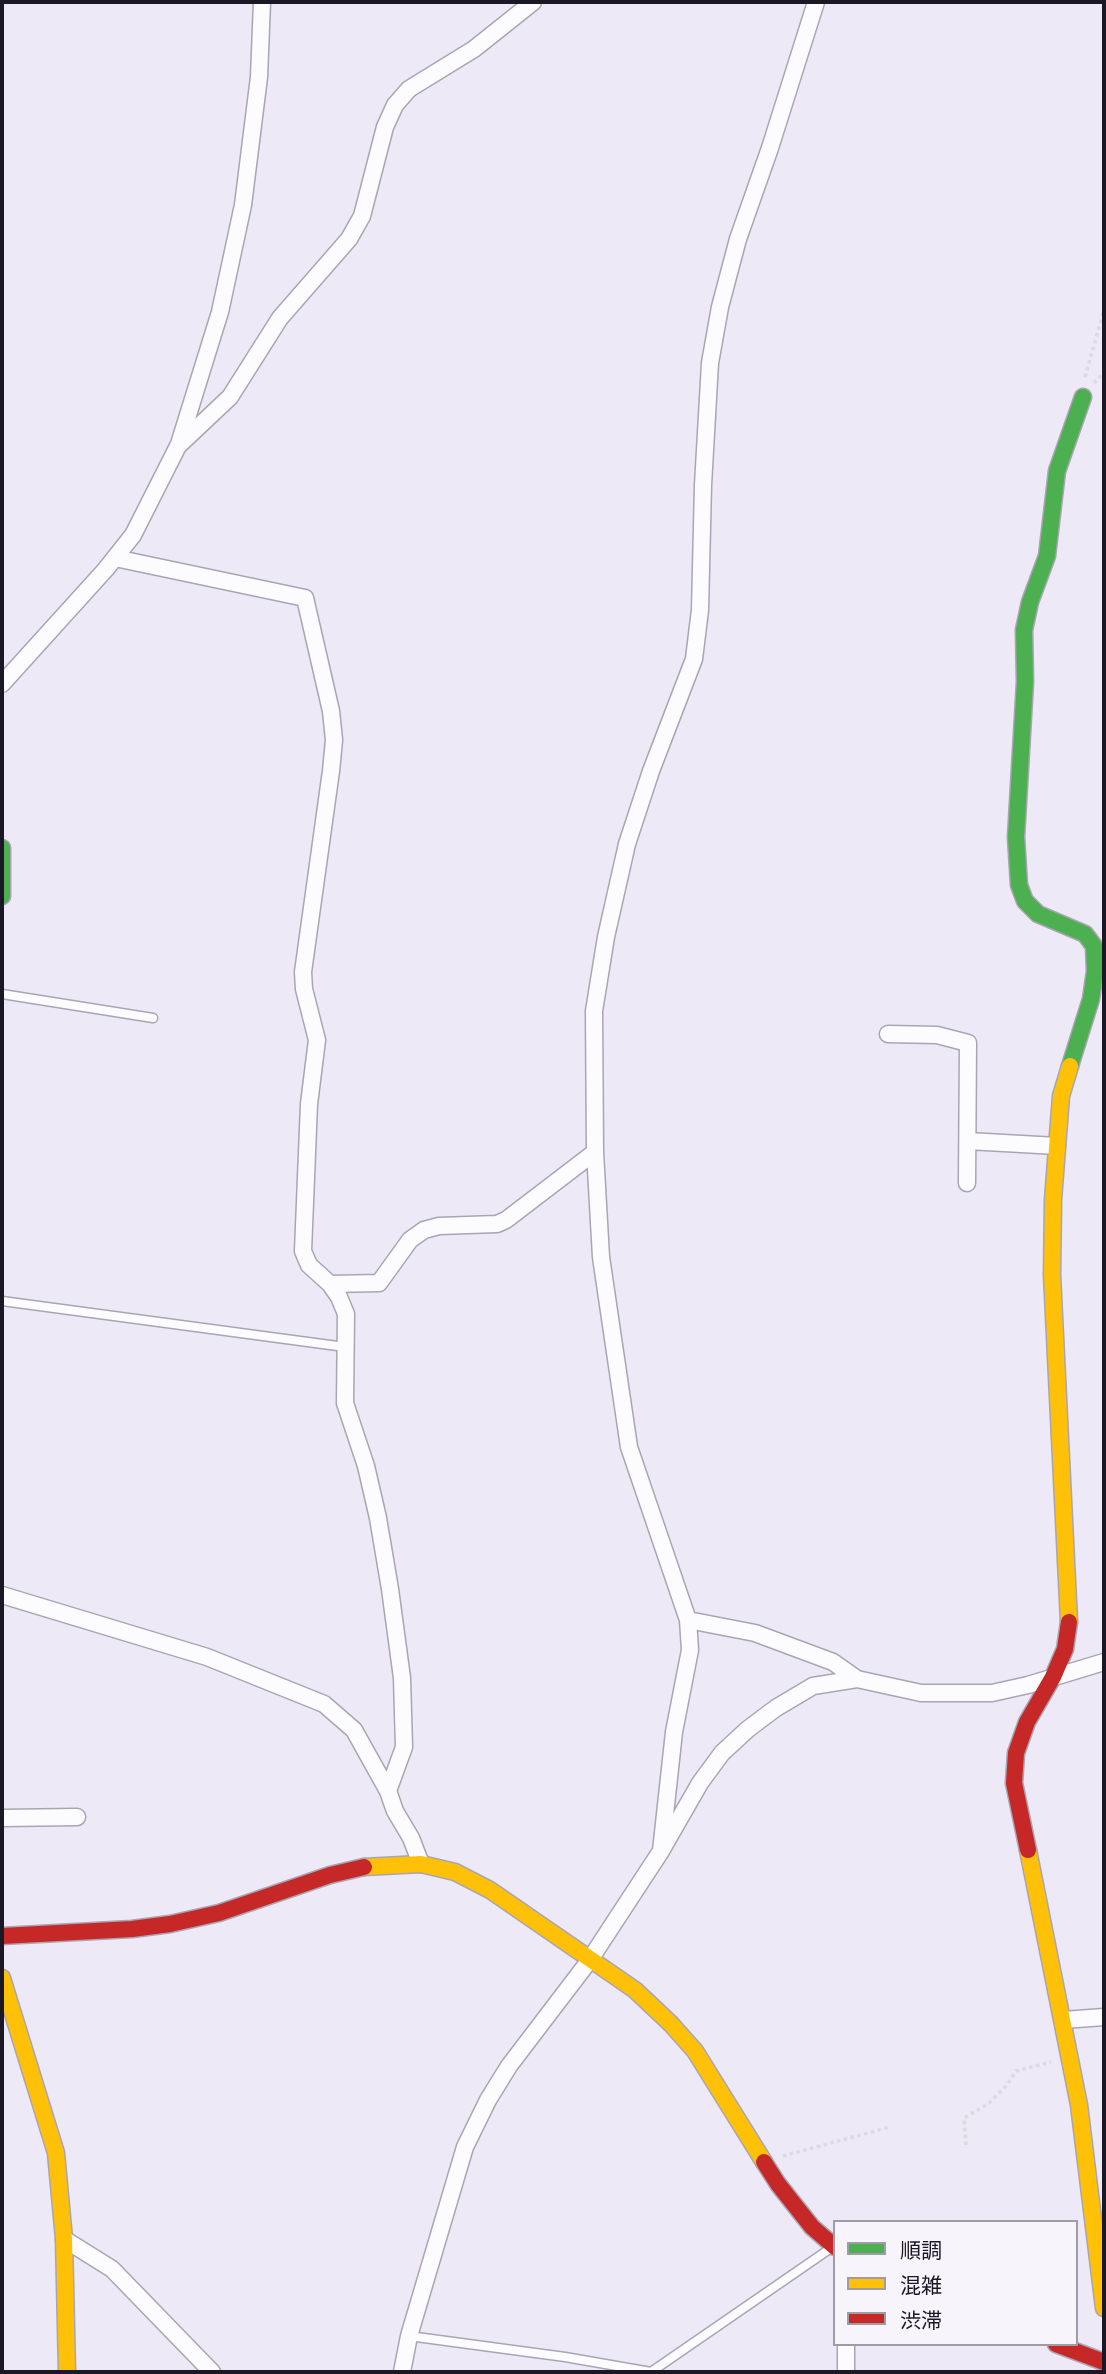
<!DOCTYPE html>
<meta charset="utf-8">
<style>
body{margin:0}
#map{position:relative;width:1106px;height:2374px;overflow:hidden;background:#ede9f6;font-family:"Roboto Condensed","Noto Sans JP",sans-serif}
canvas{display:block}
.frame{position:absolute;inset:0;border:4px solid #1c1724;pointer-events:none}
.legend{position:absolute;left:833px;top:2220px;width:245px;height:126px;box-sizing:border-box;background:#f7f4fc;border:2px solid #9f9ca6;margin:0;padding:9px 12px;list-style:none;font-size:21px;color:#1c1724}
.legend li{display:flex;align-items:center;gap:14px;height:35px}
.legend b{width:35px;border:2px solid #9f9ca6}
</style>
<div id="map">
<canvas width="1106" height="2374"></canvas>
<div class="frame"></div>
<ul class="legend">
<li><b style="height:9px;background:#4caf50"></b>順調</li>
<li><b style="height:9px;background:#ffc107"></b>混雑</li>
<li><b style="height:9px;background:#c62828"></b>渋滞</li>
</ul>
</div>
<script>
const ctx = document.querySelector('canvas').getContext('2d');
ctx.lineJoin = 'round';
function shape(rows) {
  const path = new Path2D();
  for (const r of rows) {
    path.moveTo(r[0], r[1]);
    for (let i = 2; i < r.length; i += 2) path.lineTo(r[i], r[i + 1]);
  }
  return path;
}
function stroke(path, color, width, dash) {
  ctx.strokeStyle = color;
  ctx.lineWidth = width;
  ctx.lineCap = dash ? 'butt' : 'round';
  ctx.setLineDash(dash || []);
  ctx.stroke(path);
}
const path = shape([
 [1085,377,1104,310],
 [1094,383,1104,372],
 [966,2145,964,2118,988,2104,1007,2085,1016,2071,1051,2062],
 [783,2156,890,2127]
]);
const lane = shape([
 [2,994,153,1018],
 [2,1301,345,1347],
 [409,2336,565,2357,651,2372,831,2248]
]);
const street = shape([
 [179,444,220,312,243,205,259,77,262,2],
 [115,558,305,598,331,711,334,740,331,771,303,972,304,989,317,1040,309,1104,303,1251,309,1265,330,1284,339,1297,346,1314,345,1403,366,1466,378,1518,390,1589,402,1678,404,1747,388,1791],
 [2,684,106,569,133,535,178,446,230,397,280,318,349,239,362,216,385,127,395,105,409,89,474,49,533,2],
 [888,1034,937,1035,968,1043,967,1183],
 [968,1141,1057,1146],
 [330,1284,379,1283,410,1240,424,1230,439,1226,497,1224,506,1220,595,1152],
 [2,1595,207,1657,324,1704,354,1730,388,1791,395,1811,411,1838,421,1864],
 [688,1620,755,1633,833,1662,857,1679],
 [2,1818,77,1817],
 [661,1851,674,1732,690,1650,688,1620,629,1447,601,1257,595,1152,594,1011,606,937,627,844,651,771,694,659,700,610,703,485,710,363,720,307,738,239,770,148,816,2],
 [1063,2020,1104,2017],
 [64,2239,112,2269,212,2372],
 [402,2372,409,2336,465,2147,488,2100,509,2066,589,1961,661,1851,700,1783,722,1753,748,1729,776,1708,813,1686,857,1679,921,1693,992,1693,1028,1685,1104,1662],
 [846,2372,846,2344]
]);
const fast = shape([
 [2,848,2,896],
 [1070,1066,1091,999,1095,971,1094,946,1085,934,1038,914,1025,901,1019,885,1016,837,1025,682,1024,630,1030,602,1047,556,1057,471,1083,397]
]);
const slow = shape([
 [1069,1622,1052,1275,1053,1200,1061,1096,1070,1066],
 [1028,1850,1079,2105,1104,2308],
 [364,1867,421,1864,455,1872,490,1890,635,1990,671,2024,695,2051,764,2162],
 [2,1978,56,2153,64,2239,67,2372]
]);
const jam = shape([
 [1028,1850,1014,1783,1016,1753,1027,1722,1053,1677,1065,1649,1069,1622],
 [2,1936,132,1929,170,1924,219,1913,330,1875,364,1867],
 [764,2162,778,2184,812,2227,835,2247],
 [1056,2344,1104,2362]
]);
stroke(lane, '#aaa5b2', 11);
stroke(street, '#aaa5b2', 19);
stroke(fast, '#aaa5b2', 19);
stroke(slow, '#aaa5b2', 19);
stroke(jam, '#aaa5b2', 19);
stroke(path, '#dbdade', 3.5, [3.5, 3.5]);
stroke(lane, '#fcfcfe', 8);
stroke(street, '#fcfcfe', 16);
stroke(fast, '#4caf50', 16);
stroke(slow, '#ffc107', 16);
stroke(jam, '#c62828', 16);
</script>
